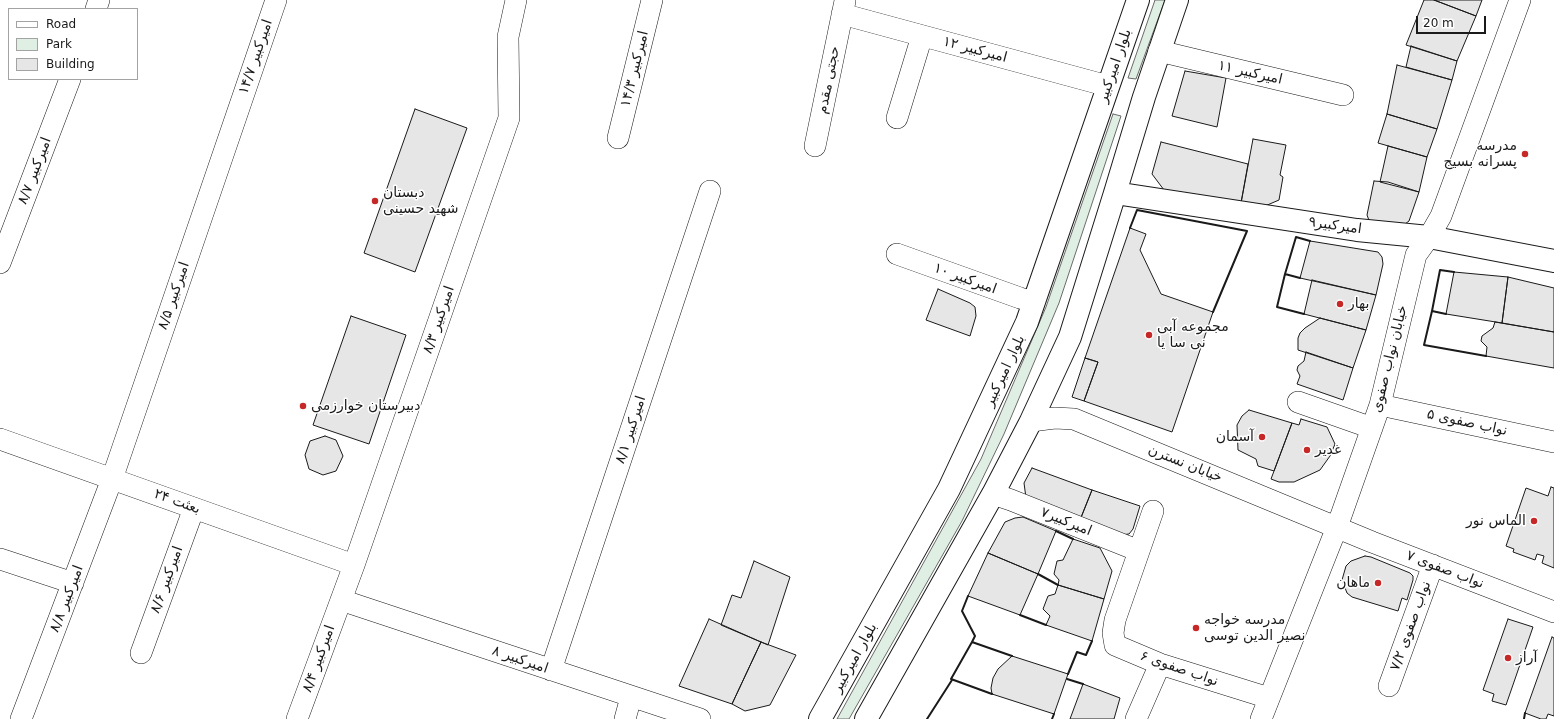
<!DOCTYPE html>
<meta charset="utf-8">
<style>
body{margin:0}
#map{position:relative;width:1554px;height:719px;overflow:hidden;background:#fff;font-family:"DejaVu Sans",sans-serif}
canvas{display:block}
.legend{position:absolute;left:8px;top:8px;width:130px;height:72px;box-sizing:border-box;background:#fff;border:1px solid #a3a3a3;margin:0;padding:5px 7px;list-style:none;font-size:12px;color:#1a1a1a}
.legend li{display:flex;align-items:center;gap:8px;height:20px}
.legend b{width:20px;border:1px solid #a3a3a3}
.scale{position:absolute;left:1416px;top:16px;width:70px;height:18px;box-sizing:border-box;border:2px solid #1a1a1a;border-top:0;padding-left:5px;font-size:12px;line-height:14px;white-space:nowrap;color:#1a1a1a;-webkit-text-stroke:3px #fff;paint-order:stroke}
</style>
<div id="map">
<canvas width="1554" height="719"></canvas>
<ul class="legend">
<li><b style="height:5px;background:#fff"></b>Road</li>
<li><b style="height:11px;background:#e0efe3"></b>Park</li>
<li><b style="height:11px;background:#e6e6e6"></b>Building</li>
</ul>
<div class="scale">20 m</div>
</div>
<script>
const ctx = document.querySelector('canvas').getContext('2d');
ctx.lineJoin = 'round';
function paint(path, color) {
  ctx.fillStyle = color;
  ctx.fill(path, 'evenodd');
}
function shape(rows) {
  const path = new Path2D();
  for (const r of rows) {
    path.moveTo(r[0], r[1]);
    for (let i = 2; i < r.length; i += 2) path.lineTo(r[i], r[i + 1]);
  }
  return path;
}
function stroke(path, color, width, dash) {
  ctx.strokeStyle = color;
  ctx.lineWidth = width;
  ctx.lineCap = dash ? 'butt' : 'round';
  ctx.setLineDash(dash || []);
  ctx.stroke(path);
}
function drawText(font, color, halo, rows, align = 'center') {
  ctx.font = font + ' "DejaVu Sans",Cairo,sans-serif';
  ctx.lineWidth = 3;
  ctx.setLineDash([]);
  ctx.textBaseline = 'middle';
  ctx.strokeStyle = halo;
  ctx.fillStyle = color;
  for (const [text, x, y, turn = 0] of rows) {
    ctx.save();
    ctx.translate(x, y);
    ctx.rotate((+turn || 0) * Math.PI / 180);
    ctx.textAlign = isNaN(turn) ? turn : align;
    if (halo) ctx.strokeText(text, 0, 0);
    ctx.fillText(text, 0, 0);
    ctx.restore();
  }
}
const green = shape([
 [1155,0,1165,0,1136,79,1128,78,1155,0],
 [1113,114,1121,116,1059,303,1004,434,962,521,849,719,837,719,981,459,1046,307,1113,114]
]);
const building = shape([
 [1424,0,1434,0,1476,16,1457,61,1406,45,1424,0],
 [1434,0,1482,0,1476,16,1434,0],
 [1411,46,1457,61,1452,80,1406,67,1411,46],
 [1397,65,1452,80,1437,129,1387,114,1397,65],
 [1185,71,1226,78,1217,127,1172,116,1185,71],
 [415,109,467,128,415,272,364,253,415,109],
 [1387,114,1437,129,1427,157,1378,143,1387,114],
 [1253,139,1286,145,1280,175,1283,177,1279,200,1265,206,1241,203,1253,139],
 [1161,142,1248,164,1241,203,1164,190,1152,174,1161,142],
 [1388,146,1427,157,1419,192,1380,182,1388,146],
 [1374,181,1388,182,1419,192,1409,221,1401,227,1370,223,1367,215,1374,181],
 [1130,228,1146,234,1140,250,1161,294,1213,312,1172,432,1084,401,1098,362,1085,358,1130,228],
 [1310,241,1378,252,1382,257,1383,264,1376,295,1300,278,1310,241],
 [1454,272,1508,277,1502,323,1446,314,1454,272],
 [1508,277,1554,288,1554,332,1502,323,1508,277],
 [1312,280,1376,295,1366,330,1304,314,1312,280],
 [938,289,970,303,975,307,976,316,970,336,926,320,938,289],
 [351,316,406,335,369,444,313,425,351,316],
 [1320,318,1366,330,1353,368,1298,350,1298,338,1300,333,1305,328,1320,318],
 [1495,322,1554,332,1554,368,1486,356,1487,347,1481,341,1482,336,1493,328,1495,322],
 [1306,352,1353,368,1343,400,1297,384,1300,376,1297,370,1298,366,1304,361,1306,352],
 [1085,358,1098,362,1084,401,1072,397,1085,358],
 [1249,410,1292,423,1274,471,1258,466,1256,459,1238,450,1237,425,1242,416,1249,410],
 [1301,419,1327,427,1335,444,1330,456,1320,470,1294,482,1279,482,1271,479,1292,423,1299,425,1301,419],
 [325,436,336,440,343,456,336,471,323,475,309,469,305,455,310,441,325,436],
 [1032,468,1092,490,1080,520,1026,498,1024,483,1032,468],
 [1551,487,1554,488,1554,568,1542,563,1544,556,1537,554,1535,560,1513,552,1514,549,1506,546,1526,488,1548,496,1551,487],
 [1092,490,1140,506,1133,529,1129,534,1120,535,1080,520,1092,490],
 [1023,517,1056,531,1038,574,988,553,1005,522,1015,518,1023,517],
 [1073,539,1100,548,1112,571,1104,599,1058,585,1059,580,1054,574,1057,561,1063,560,1073,539],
 [988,553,1038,574,1020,615,968,596,988,553],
 [1365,556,1371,557,1410,573,1413,576,1413,580,1407,600,1402,598,1398,611,1352,597,1347,593,1342,580,1346,566,1351,561,1365,556],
 [754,561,790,577,768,645,721,625,732,595,741,598,754,561],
 [1058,585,1104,599,1092,641,1046,625,1050,616,1043,609,1048,596,1055,594,1058,585],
 [709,619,761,642,732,704,679,686,709,619],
 [1508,619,1533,627,1506,705,1492,701,1494,694,1483,690,1508,619],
 [1552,637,1554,638,1554,716,1548,714,1546,719,1541,719,1525,713,1552,637],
 [761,642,796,655,770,705,745,711,732,704,761,642],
 [1012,656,1068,674,1054,714,992,694,991,688,993,678,998,669,1012,656],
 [1083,684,1120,698,1114,719,1070,719,1083,684]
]);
const street = shape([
 [96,9,99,0],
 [842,14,1108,86],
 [1159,51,1343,95],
 [897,118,922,36],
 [618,138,652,0],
 [815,146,845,1],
 [897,254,1020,298,1034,302],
 [0,263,70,79],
 [1298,402,1372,428],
 [1380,405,1554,442],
 [1031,421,1055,418,1074,419,1372,542,1554,612],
 [0,439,354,565],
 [993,494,1011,500,1139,551],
 [1153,511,1115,620,1113,633,1115,645,1160,664,1269,698],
 [0,559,73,583],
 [341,600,700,719],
 [141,653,194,508],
 [551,670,710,191],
 [1389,686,1433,565],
 [21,719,112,479,276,0],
 [297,719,354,565,509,118,508,37,516,0],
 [625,719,631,697],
 [1136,719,1160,664],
 [1261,719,1337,527,1380,405,1416,255,1429,237,1441,216,1520,0]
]);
const secondary = shape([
 [1115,193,1357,230,1429,237,1554,261],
 [820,719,949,489,1027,322,1138,0],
 [866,719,993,494,1031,421,1070,337,1115,193,1144,97,1177,0]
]);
const wall = shape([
 [1130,228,1137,210,1247,231,1213,312],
 [1285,274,1277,307,1304,314],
 [1300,278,1285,274,1296,237,1310,241],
 [1432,311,1424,345,1486,356],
 [1446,314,1432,311,1440,270,1454,272],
 [1056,531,1073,539],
 [1038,574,1058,585],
 [968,596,962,611,975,636,972,642],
 [1020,615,1046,625],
 [1068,674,1077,652,1086,655,1092,641],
 [1067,679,1083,684],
 [992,694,951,679,972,642,1012,656],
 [927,719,952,680],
 [1052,719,1054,714],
 [1524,719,1525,713]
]);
const markers = [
 [1525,154,4,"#c62828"],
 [375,201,4,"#c62828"],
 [1340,304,4,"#c62828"],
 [1149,335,4,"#c62828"],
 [303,406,4,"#c62828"],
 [1262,437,4,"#c62828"],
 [1307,450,4,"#c62828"],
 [1534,521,4,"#c62828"],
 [1378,583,4,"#c62828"],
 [1196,628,4,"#c62828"],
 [1508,658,4,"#c62828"]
];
const streetNames = [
 ["امیرکبیر ۱۲",975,50,15],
 ["امیرکبیر ۱۴/۷",256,57,-71],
 ["بلوار امیرکبیر",1115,66,-71],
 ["امیرکبیر ۱۴/۳",635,69,-76],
 ["امیرکبیر ۱۱",1250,73,13],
 ["حجتی مقدم",829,80,-79],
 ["امیرکبیر ۸/۷",35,171,-69],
 ["امیرکبیر۹",1335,226,8],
 ["امیرکبیر ۱۰",965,279,20],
 ["امیرکبیر ۸/۵",174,296,-71],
 ["امیرکبیر ۸/۳",439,320,-71],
 ["خیابان نواب صفوی",1390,359,-76],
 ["بلوار امیرکبیر",1005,371,-65],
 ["نواب صفوی ۵",1467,423,12],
 ["امیرکبیر ۸/۱",631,430,-72],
 ["خیابان نسترن",1185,464,22],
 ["بعثت ۲۴",177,502,20],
 ["امیرکبیر۷",1066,522,22],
 ["نواب صفوی ۷",1445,570,21],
 ["امیرکبیر ۸/۶",167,580,-70],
 ["امیرکبیر ۸/۸",67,599,-69],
 ["نواب صفوی ۷/۲",1411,626,-70],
 ["بلوار امیرکبیر",855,658,-61],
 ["امیرکبیر ۸/۴",319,659,-70],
 ["امیرکبیر ۸",520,660,19],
 ["نواب صفوی ۶",1179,669,19]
];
const poiNames = [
 ["مدرسه",1517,146,"right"],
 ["پسرانه بسیج",1517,162,"right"],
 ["دبستان",383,193],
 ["شهید حسینی",383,209],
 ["بهار",1348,304],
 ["مجموعه آبی",1157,327],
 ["نی سا یا",1157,343],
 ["دبیرستان خوارزمی",311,406],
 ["آسمان",1254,437,"right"],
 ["غدیر",1315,450],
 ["الماس نور",1526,521,"right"],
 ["ماهان",1370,583,"right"],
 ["مدرسه خواجه",1204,620],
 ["نصیر الدین توسی",1204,636],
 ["آراز",1516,658]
];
paint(green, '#e0efe3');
stroke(green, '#6a6a6a', 1);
paint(building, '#e6e6e6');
stroke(building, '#1a1a1a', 1);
stroke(street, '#1a1a1a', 22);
stroke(secondary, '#1a1a1a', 24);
stroke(street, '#fff', 21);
stroke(secondary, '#fff', 22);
stroke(wall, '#1a1a1a', 2);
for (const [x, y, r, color] of markers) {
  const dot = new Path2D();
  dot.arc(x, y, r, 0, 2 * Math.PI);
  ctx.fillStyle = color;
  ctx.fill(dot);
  stroke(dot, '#fff', 1.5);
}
drawText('14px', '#1a1a1a', '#fff', streetNames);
drawText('14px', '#1a1a1a', '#fff', poiNames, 'left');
</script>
